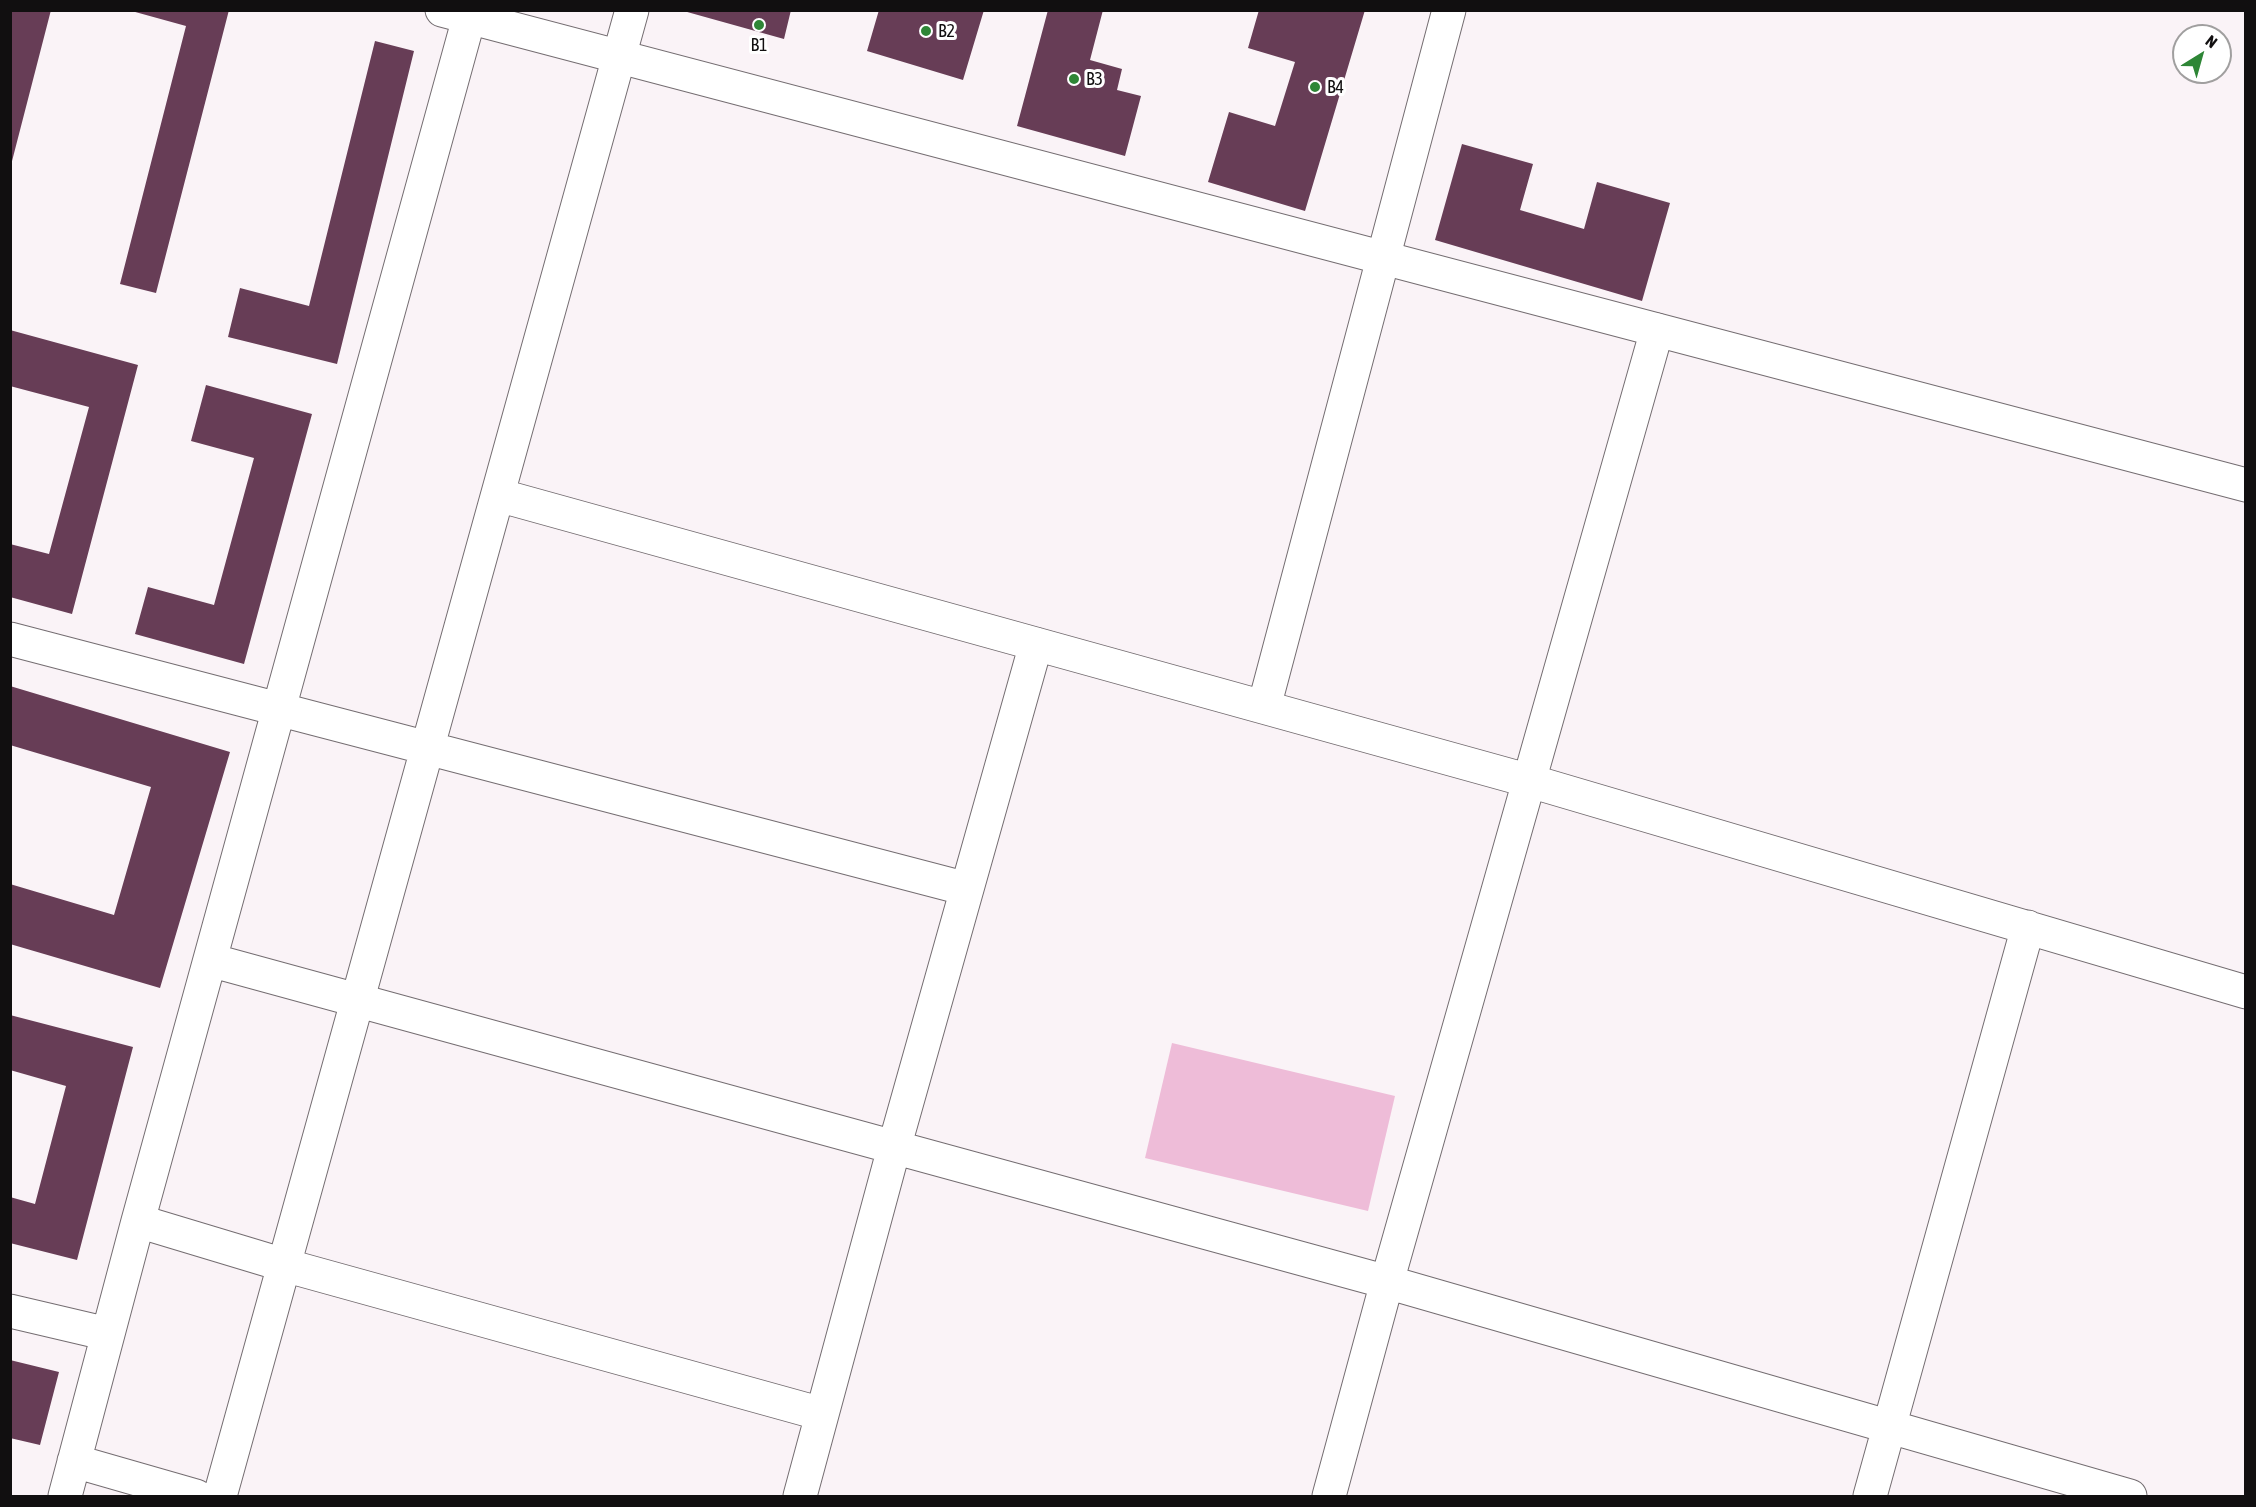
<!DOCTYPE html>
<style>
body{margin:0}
#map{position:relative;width:2256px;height:1507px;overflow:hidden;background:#faf3f7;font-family:"Asap Condensed",sans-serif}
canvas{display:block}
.frame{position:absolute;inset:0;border:12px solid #110f10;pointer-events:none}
.north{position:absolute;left:2172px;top:24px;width:60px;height:60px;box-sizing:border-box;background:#fff;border:2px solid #a09f9f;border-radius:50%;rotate:37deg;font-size:16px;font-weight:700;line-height:24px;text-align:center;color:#110f10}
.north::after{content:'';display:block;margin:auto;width:21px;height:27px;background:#2e8636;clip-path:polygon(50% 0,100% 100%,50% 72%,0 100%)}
</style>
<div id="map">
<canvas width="2256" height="1507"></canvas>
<div class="frame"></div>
<div class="north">N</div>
</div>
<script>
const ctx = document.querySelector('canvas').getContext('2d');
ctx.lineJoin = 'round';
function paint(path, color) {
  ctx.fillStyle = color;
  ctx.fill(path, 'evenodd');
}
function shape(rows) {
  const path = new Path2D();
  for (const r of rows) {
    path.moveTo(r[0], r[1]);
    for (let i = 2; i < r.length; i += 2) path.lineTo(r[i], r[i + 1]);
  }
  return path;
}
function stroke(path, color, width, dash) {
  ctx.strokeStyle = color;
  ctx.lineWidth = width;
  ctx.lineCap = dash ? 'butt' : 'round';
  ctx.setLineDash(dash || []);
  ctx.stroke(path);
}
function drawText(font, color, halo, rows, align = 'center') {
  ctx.font = font + ' "Asap Condensed",sans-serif';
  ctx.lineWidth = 6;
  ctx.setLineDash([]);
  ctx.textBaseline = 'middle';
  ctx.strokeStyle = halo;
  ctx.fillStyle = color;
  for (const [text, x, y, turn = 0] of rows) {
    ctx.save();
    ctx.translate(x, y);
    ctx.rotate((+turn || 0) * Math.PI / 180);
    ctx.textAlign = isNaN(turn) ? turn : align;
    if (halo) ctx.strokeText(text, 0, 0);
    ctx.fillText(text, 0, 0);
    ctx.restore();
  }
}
const green = shape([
 [1172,1043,1395,1096,1368,1211,1145,1158]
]);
const building = shape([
 [10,10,51,10,11,165,10,165],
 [128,10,229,10,156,293,120,284,186,26],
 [680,10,791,10,784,39],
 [879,10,984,10,963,80,867,51],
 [1048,10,1103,10,1090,60,1122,69,1117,90,1141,96,1125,156,1017,126],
 [1259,10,1365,10,1305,211,1208,182,1229,112,1275,126,1295,62,1248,48],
 [375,41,414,51,337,364,228,337,240,288,309,306],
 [1462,144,1533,164,1520,210,1584,229,1597,182,1670,203,1642,301,1435,240],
 [10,330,138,365,72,614,10,597,10,544,49,554,89,407,10,386],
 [206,385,312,414,244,664,135,634,148,587,214,605,254,458,191,441],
 [10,686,230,752,160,988,10,944,10,884,114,915,151,787,10,745],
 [10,1015,133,1047,77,1260,10,1243,10,1197,35,1204,66,1086,10,1070],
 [10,1360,59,1372,40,1445,10,1438]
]);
const street = shape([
 [498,495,1530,781,2246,992],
 [10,639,967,889],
 [1264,707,1449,10],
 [210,960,1387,1282,2130,1496],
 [138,1221,284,1265,822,1414],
 [10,1311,108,1334],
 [74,1461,196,1496],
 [65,1496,138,1221,469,18],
 [220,1496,632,10],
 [800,1496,894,1148,1036,644],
 [1329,1496,1387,1282,1657,330],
 [1870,1496,2028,927]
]);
const secondary = shape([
 [442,10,2246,485]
]);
const markers = [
 [759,25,6,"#2e8636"],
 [926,31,6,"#2e8636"],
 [1074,79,6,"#2e8636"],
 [1315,87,6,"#2e8636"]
];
const poiNames = [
 ["B2",938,31],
 ["B1",759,45,"center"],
 ["B3",1086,79],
 ["B4",1327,87]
];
paint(green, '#eebcd8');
paint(building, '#673d56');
stroke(street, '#746d71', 35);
stroke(secondary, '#746d71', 35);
stroke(street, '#fff', 33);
stroke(secondary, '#fff', 33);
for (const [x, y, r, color] of markers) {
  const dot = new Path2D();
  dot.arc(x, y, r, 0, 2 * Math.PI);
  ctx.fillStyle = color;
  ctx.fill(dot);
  stroke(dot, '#fff', 2);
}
drawText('18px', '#110f10', '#fff', poiNames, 'left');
</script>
